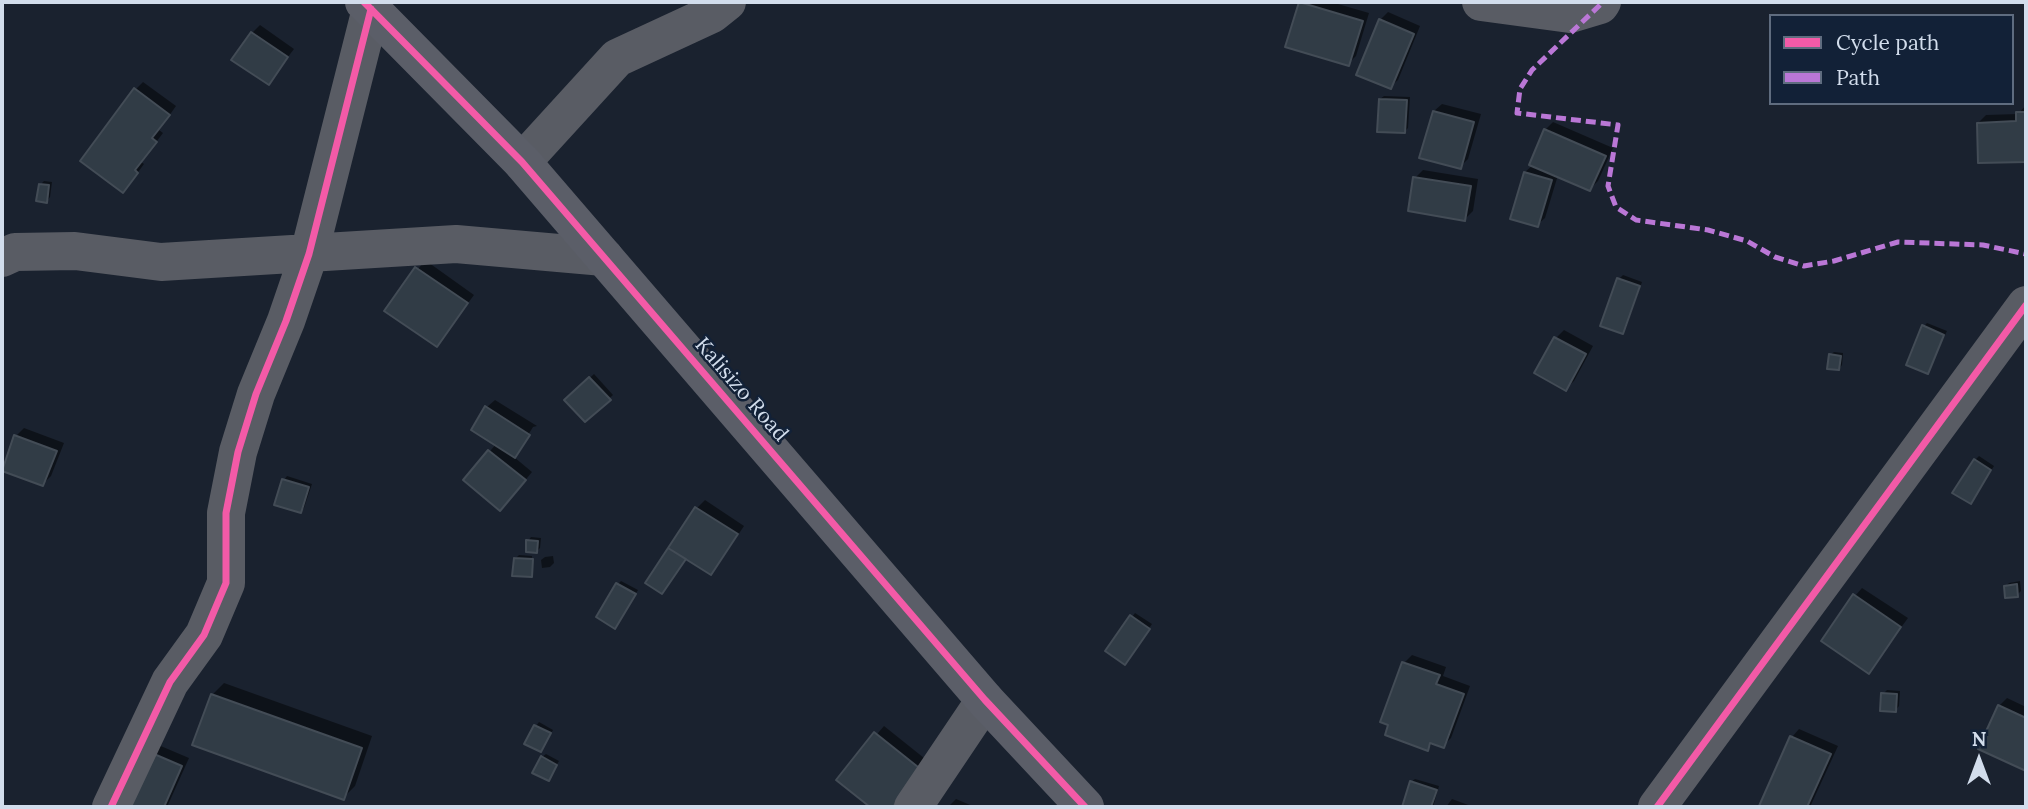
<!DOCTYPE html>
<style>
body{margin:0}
#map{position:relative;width:2028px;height:809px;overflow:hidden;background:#1a222f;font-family:Lora,serif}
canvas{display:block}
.frame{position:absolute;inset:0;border:4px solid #d2ddec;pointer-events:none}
.legend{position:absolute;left:1769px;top:14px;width:245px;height:91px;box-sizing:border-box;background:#122137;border:2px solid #5f6c7f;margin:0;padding:9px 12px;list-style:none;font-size:21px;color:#d2ddec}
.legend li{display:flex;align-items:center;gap:14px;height:35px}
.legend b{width:35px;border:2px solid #5f6c7f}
.north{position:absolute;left:1944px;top:725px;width:70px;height:70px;-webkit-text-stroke:5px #122137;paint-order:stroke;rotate:0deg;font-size:19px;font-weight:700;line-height:28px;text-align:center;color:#d2ddec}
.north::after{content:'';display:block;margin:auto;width:24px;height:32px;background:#d2ddec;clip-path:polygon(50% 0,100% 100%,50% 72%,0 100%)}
</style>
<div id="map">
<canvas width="2028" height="809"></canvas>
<div class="frame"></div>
<ul class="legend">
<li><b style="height:9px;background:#f35aa7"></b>Cycle path</li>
<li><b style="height:9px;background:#ba77d6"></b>Path</li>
</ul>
<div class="north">N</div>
</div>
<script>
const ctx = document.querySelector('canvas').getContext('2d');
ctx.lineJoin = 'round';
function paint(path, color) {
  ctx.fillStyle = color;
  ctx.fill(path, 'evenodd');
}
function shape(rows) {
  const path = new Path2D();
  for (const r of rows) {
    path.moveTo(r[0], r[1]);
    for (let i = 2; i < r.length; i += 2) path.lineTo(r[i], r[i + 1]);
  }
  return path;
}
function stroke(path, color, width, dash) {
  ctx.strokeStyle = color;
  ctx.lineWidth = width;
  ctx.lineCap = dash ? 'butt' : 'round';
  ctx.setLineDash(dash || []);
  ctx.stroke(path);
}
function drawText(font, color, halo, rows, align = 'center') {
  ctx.font = font + ' Lora,serif';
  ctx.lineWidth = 5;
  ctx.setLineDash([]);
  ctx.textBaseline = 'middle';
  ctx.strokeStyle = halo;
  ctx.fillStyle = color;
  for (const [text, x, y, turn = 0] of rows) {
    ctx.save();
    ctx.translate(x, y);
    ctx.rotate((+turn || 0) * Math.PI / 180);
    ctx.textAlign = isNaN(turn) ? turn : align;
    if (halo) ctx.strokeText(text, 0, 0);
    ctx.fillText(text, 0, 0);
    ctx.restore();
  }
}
const shadow = shape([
 [1301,2,1331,2,1369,13,1356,56,1348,64],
 [1388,12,1420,26,1398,80,1390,87,1380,20],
 [260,25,294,49,268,83,252,33],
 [143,82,176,106,159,130,163,133,141,162,144,164,130,183,136,89],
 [1384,96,1410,97,1408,128,1404,132,1380,99],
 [1442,104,1481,114,1468,159,1460,167,1434,111],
 [2026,105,2026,161,1979,161,1978,123,1986,115,2018,114],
 [1553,122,1613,148,1598,181,1590,189,1558,175,1545,218,1537,225,1525,172,1533,165,1545,130],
 [1423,170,1478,179,1473,211,1465,219,1415,178],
 [44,181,52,182,50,197,47,201,40,185],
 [425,260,474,295,437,345,387,310],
 [1623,275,1642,282,1626,328,1622,332,1619,279],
 [1927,323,1947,331,1927,372,1924,326],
 [1564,330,1593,346,1574,381,1566,389,1537,373,1556,338],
 [1834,352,1843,353,1842,365,1839,369,1830,355],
 [594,374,613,395,585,420,566,400],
 [495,400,537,426,533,427,519,450,521,450,514,457,532,472,508,501,466,480,496,444,487,407],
 [24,428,64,443,51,476,43,484,16,436],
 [1979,456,1994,466,1974,498,1975,460],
 [287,476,312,484,304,508,300,512,284,480],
 [705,500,744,526,718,565,711,573,686,557,647,583,697,508],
 [531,537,541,538,540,548,536,552,528,541],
 [519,555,532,556,531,576,515,559],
 [553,556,554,563,550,567,542,568,541,560,545,557],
 [621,581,638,590,618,623,618,584],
 [2020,581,2021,591,2017,595,2005,587,2009,583],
 [1862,588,1908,618,1869,671,1855,596],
 [1135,613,1152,624,1128,659,1108,651],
 [1412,655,1446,667,1443,676,1470,686,1451,738,1443,746,1434,742,1427,749,1404,663],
 [224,683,372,736,355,786,343,798,212,695],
 [1887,690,1900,691,1899,706,1896,710,1883,694],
 [2007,698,2026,707,2026,769,1980,748,1999,706],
 [539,722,553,730,541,750,536,726],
 [884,726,929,762,893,807,873,807,838,780],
 [1799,729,1838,746,1810,807,1766,807,1761,805,1792,737],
 [156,744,189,758,167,807,124,807],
 [546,754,559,761,548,779,542,757],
 [1415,779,1439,786,1433,807,1403,807,1411,782],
 [956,799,975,807,948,807],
 [1452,799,1471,806,1471,807,1446,807]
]);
const building = shape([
 [1299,2,1363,21,1349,66,1285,47,1299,2],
 [1379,19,1414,34,1391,89,1356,75,1379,19],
 [251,32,288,57,269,85,231,60,251,32],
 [134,88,170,115,152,138,157,142,135,170,138,173,123,193,80,161,134,88],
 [1379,99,1407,100,1405,133,1377,132,1379,99],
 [1433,111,1474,122,1461,169,1419,158,1433,111],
 [2016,112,2026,112,2026,162,1978,163,1977,123,2016,121,2016,112],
 [1544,129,1606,156,1590,191,1529,165,1544,129],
 [1524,172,1552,180,1538,227,1510,219,1524,172],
 [1413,177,1471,186,1465,221,1408,211,1413,177],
 [39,184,49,185,47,203,36,201,39,184],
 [415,267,468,303,437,347,384,311,415,267],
 [1617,278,1640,286,1623,334,1600,326,1617,278],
 [1922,325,1944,335,1928,374,1906,365,1922,325],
 [1554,337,1586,354,1566,391,1534,373,1554,337],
 [1829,354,1841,356,1839,370,1827,369,1829,354],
 [589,377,611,400,585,422,564,400,589,377],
 [485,406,530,435,515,458,471,430,485,406],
 [14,435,57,451,43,486,2,471,14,435],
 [488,450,526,480,500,511,463,480,488,450],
 [1974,459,1991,470,1971,504,1952,493,1974,459],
 [282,479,309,487,301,513,274,505,282,479],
 [695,507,738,534,711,575,668,548,695,507],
 [526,540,538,541,537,553,526,552,526,540],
 [668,548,686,559,662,594,645,583,668,548],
 [514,558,533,559,532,577,512,576,514,558],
 [616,583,636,594,615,629,596,617,616,583],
 [2017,584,2018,597,2005,598,2004,586,2017,584],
 [1853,594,1901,627,1869,674,1821,641,1853,594],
 [1130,615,1150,629,1125,665,1105,651,1130,615],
 [1402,662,1440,675,1436,684,1464,694,1444,748,1430,743,1428,751,1385,735,1388,725,1380,722,1402,662],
 [1881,693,1897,694,1896,712,1880,711,1881,693],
 [211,694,362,748,344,800,192,745,211,694],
 [1998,705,2026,718,2026,771,1978,749,1998,705],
 [534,725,551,733,541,752,524,744,534,725],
 [874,732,923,771,893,807,870,807,836,780,874,732],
 [1790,736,1831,754,1807,807,1762,807,1759,806,1790,736],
 [147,751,182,766,164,807,122,807,147,751],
 [541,756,557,765,549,781,532,773,541,756],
 [1410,781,1437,790,1431,807,1402,807,1410,781]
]);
const street = shape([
 [1481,2,1570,14,1600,5,1602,2],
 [522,162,617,58,712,14,727,2],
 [2,258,15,252,75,251,161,262,456,244,604,257],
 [111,807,170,682,204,635,226,583,226,513,238,452,256,394,286,321,309,254,371,9],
 [913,807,985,700],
 [1657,807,2026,305]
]);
const secondary = shape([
 [364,2,522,162,985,700,1085,807]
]);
const quiet = shape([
 [1600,5,1532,70,1520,89,1517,113,1618,125,1608,186,1616,207,1636,220,1708,230,1747,241,1775,257,1804,266,1834,261,1898,242,1983,245,2026,254]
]);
const cycleway = shape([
 [364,2,522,162,985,700,1085,807],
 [111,807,170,682,204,635,226,583,226,513,238,452,256,394,286,321,309,254,371,9],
 [1657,807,2026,305]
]);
const streetNames = [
 ["Kalisizo Road",741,390,49]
];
paint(shadow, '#0007');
paint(building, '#313c46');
stroke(building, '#434c56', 2);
stroke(street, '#595c64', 38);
stroke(secondary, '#5b5e68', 38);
stroke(quiet, '#ba77d6', 5, [10, 5]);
stroke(cycleway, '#f35aa7', 7);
drawText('21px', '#d2ddec', '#122137', streetNames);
</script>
